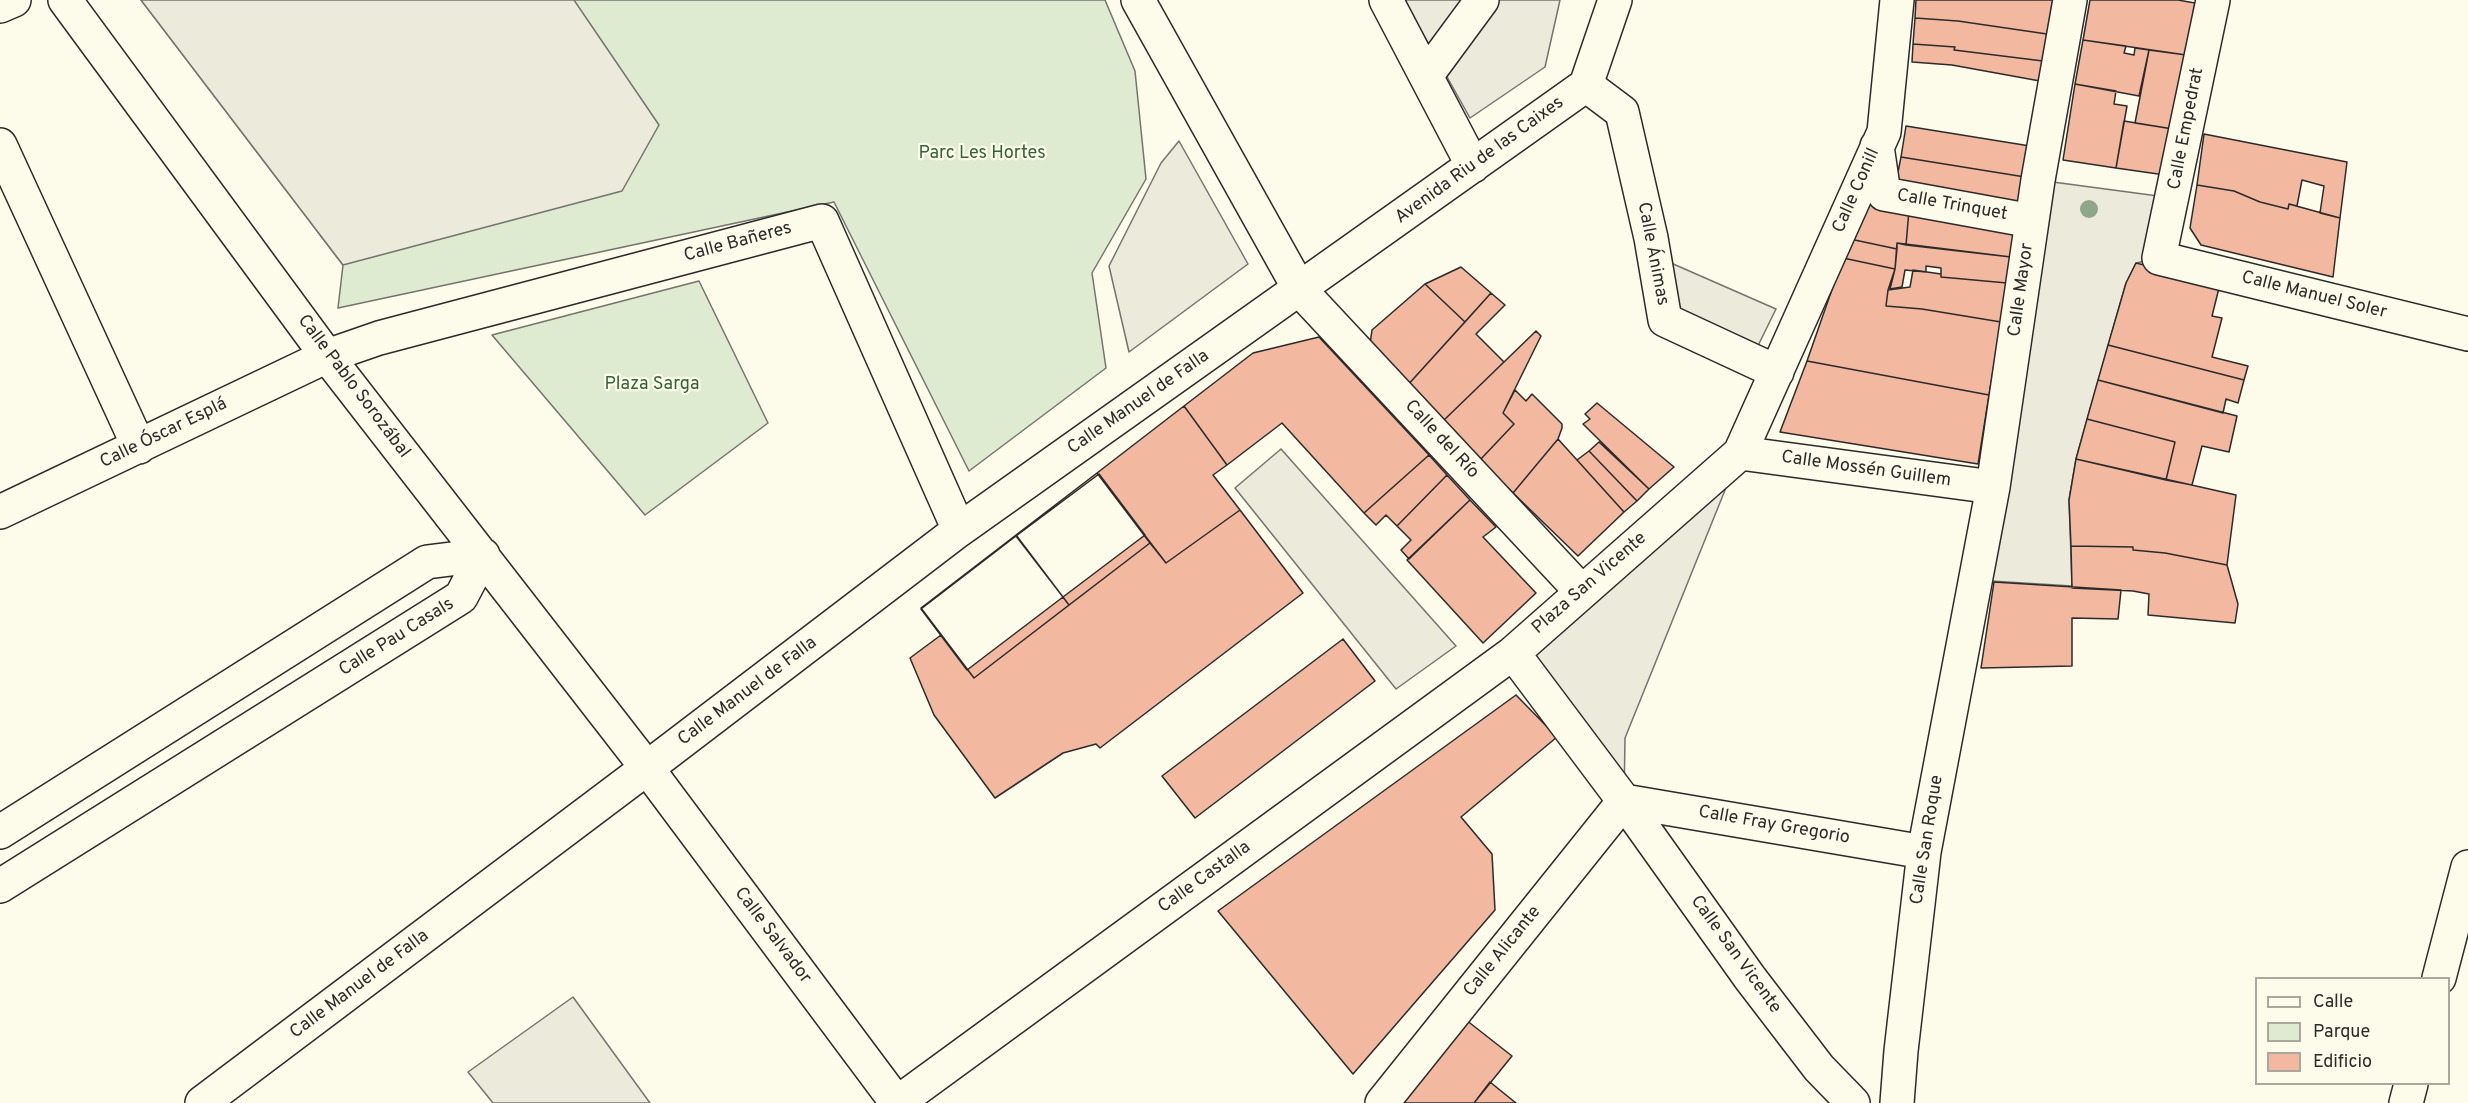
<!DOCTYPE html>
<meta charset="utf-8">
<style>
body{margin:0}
#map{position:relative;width:2468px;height:1103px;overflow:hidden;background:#fdfbea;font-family:Overpass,sans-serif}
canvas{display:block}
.legend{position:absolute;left:2255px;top:977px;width:195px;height:108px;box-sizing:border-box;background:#fdfbea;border:2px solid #a9a89e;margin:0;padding:8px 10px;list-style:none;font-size:18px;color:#2b2b2b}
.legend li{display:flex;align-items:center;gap:12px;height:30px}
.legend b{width:30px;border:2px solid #a9a89e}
</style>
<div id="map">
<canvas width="2468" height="1103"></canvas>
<ul class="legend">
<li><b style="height:8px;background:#fdfbea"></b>Calle</li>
<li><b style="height:16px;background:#deebd1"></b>Parque</li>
<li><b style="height:16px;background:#f2b8a0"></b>Edificio</li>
</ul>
</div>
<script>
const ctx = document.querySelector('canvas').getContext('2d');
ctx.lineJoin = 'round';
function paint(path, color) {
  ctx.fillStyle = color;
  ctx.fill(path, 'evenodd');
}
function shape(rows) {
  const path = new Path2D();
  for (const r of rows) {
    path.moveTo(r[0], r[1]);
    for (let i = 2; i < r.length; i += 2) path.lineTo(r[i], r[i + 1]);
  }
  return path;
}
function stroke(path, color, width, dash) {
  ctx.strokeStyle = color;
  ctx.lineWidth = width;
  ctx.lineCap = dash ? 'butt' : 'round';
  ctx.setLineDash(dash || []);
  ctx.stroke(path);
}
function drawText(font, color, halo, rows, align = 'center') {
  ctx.font = font + ' Overpass,sans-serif';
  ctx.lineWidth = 4.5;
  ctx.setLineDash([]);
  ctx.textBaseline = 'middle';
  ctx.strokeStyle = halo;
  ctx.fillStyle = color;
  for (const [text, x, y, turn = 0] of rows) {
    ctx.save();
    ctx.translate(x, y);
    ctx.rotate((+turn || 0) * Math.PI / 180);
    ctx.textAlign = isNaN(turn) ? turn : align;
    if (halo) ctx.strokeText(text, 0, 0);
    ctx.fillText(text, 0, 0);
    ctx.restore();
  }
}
const green = shape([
 [141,0,1105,0,1135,71,1146,179,1092,273,1106,368,969,471,834,202,338,308,343,265,141,0],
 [699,281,768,423,645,515,492,335,699,281]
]);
const parking = shape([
 [141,0,574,0,659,125,622,191,343,265,141,0],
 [1404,0,1560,0,1545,67,1470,118,1404,0],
 [1179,141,1248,264,1129,352,1109,266,1161,163,1179,141],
 [2038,180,2173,198,2159,258,2136,263,2126,283,2076,459,2069,500,2072,586,1975,580,2038,180],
 [1671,263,1776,309,1751,360,1675,325,1671,263],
 [1281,449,1456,646,1396,689,1235,488,1281,449],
 [1740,453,1625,738,1624,801,1513,653,1740,453],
 [573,997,650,1103,493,1103,468,1072,573,997]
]);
const building = shape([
 [1916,0,2053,0,2047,34,1958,21,1915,18,1916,0],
 [2090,0,2178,0,2195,3,2186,55,2083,40,2090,0],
 [1915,18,1958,21,2047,34,2043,61,1954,50,1955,47,1913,44,1915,18],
 [2083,40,2126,46,2124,53,2134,55,2135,48,2149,50,2139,96,2075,84,2083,40],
 [1913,44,1955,47,1954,50,2043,61,2040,81,1952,65,1912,62,1913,44],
 [2149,50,2186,55,2173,129,2135,123,2149,50],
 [2075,84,2116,91,2114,104,2127,106,2116,168,2063,160,2075,84],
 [2124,121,2173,129,2165,175,2116,168,2124,121],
 [1906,126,2030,146,2025,177,1901,157,1906,126],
 [2204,134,2347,162,2340,218,2320,213,2324,186,2302,180,2297,206,2289,204,2288,209,2260,202,2234,191,2197,185,2204,134],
 [1901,157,2025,177,2018,208,1895,187,1901,157],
 [2197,185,2234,191,2260,202,2288,209,2289,204,2340,218,2333,277,2201,245,2190,228,2197,185],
 [1863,199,1909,210,1906,245,1897,243,1897,249,1850,239,1863,199],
 [1909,210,2016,227,2011,257,1906,245,1909,210],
 [1850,239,1897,249,1895,269,1843,258,1850,239],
 [1897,243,2011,257,2007,283,1941,277,1941,268,1926,266,1926,272,1905,270,1902,287,1890,289,1895,269,1897,243],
 [1843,258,1895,269,1888,290,1886,306,1922,309,2001,322,1989,395,1807,361,1843,258],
 [2136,263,2220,284,2212,316,2222,318,2212,357,2248,366,2244,380,2108,345,2126,283,2136,263],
 [1461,267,1491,293,1465,322,1425,284,1461,267],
 [1913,270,1941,274,1941,277,2007,283,2001,322,1922,309,1886,306,1888,290,1910,287,1913,270],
 [1425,284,1465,322,1406,387,1369,351,1372,330,1425,284],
 [1491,293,1505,305,1476,334,1504,362,1442,422,1406,387,1491,293],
 [1536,331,1541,336,1503,413,1514,424,1480,460,1442,422,1536,331],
 [1319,337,1429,455,1364,513,1282,423,1227,465,1184,406,1253,353,1319,337],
 [2108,345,2244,380,2238,403,2226,399,2223,413,2098,380,2108,345],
 [1807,361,1989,395,1978,464,1780,432,1807,361],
 [2098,380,2237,416,2229,452,2202,446,2192,485,2166,480,2175,442,2087,419,2098,380],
 [1515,390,1526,401,1532,394,1562,424,1562,428,1558,439,1513,493,1480,460,1514,424,1503,413,1515,390],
 [1597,403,1674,467,1649,489,1583,424,1590,419,1585,414,1597,403],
 [1184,406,1227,465,1213,475,1240,510,1166,563,1097,473,1184,406],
 [2087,419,2175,442,2166,480,2076,459,2087,419],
 [1558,439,1624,512,1578,556,1513,493,1558,439],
 [1599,442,1649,489,1637,501,1589,451,1599,442],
 [1589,451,1637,501,1624,512,1577,460,1589,451],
 [1429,455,1447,475,1397,526,1386,515,1376,525,1364,513,1429,455],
 [2076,459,2236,495,2227,565,2165,553,2133,550,2133,547,2071,546,2069,500,2076,459],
 [1097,473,1150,543,1069,605,1016,535,1097,473],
 [1099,474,1145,535,1063,597,1016,536,1099,474],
 [1447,475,1470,500,1409,559,1401,550,1411,540,1397,526,1447,475],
 [1470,500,1496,527,1483,537,1536,593,1483,643,1407,560,1470,500],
 [1240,510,1303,593,1100,748,1096,744,1063,753,995,798,934,715,910,658,941,635,974,678,1150,543,1166,563,1240,510],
 [1016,535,1069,605,974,678,921,608,1016,535],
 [1016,536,1063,597,967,670,921,609,1016,536],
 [2071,546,2133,547,2133,550,2165,553,2227,565,2238,604,2235,623,2148,615,2149,594,2133,591,2072,588,2071,546],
 [1994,582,2121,590,2118,619,2072,618,2072,666,1981,668,1994,582],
 [1343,639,1375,681,1195,818,1162,776,1343,639],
 [1516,695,1557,737,1461,817,1492,854,1495,910,1353,1074,1218,911,1516,695],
 [1461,1016,1512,1056,1474,1103,1400,1103,1461,1016],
 [1490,1082,1516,1103,1474,1103,1490,1082]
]);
const minor = shape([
 [65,0,327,356,647,768,897,1103],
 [1138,0,1300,290,1581,591],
 [1386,0,1473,166],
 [2213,0,2159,258,2468,334],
 [0,6,14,0],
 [1426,76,1482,0],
 [1586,85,1622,112,1651,238,1665,320,1777,372],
 [0,145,139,447],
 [1877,146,1884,194,2032,221],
 [1740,453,1993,487],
 [0,512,327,356,379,338,822,221,959,530],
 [1513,653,1624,801,1750,978,1819,1068,1853,1103],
 [1624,801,1924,852],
 [0,832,427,562,483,555],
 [0,886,461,597,483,555],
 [2439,978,2468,867],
 [202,1103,647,768,959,530,1586,85,1615,0],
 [897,1103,1513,653,1740,453,1884,132,1897,0],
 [1382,1103,1624,801],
 [1897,1103,1901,1051,1924,852,1993,487,2038,180,2070,0],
 [2406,1103,2411,1084]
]);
const trees = [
 [2089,209]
];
const streetNames = [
 ["Calle Empedrat",2187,129,-79],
 ["Avenida Riu de las Caixes",1480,161,-36],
 ["Calle Conill",1857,191,-66],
 ["Calle Trinquet",1952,206,10],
 ["Calle Bañeres",738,243,-15],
 ["Calle Ánimas",1652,254,79],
 ["Calle Mayor",2022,290,-82],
 ["Calle Manuel Soler",2314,296,14],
 ["Calle Pablo Sorozábal",353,387,53],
 ["Calle Manuel de Falla",1139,403,-35],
 ["Calle Óscar Esplá",164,434,-26],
 ["Calle del Río",1441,440,47],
 ["Calle Mossén Guillem",1866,470,8],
 ["Plaza San Vicente",1590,584,-41],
 ["Calle Pau Casals",397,638,-32],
 ["Calle Manuel de Falla",748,692,-37],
 ["Calle Fray Gregorio",1774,826,10],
 ["Calle San Roque",1928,840,-81],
 ["Calle Castalla",1205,878,-36],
 ["Calle Salvador",772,936,53],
 ["Calle Alicante",1503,952,-51],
 ["Calle San Vicente",1735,955,54],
 ["Calle Manuel de Falla",360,985,-37]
];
const parkNames = [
 ["Parc Les Hortes",982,154],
 ["Plaza Sarga",652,385]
];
paint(green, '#deebd1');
stroke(green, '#74746e', 1.5);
paint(parking, '#eceadb');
stroke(parking, '#74746e', 1.5);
paint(building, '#f2b8a0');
stroke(building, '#2b2b2b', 1.5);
stroke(minor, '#2b2b2b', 36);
stroke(minor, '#fdfbea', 33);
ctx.fillStyle = '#8ea78a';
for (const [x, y] of trees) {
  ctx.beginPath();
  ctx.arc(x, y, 9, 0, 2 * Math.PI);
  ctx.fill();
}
drawText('18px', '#2b2b2b', '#fdfbea', streetNames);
drawText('18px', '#34623c', '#fdfbea', parkNames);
</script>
